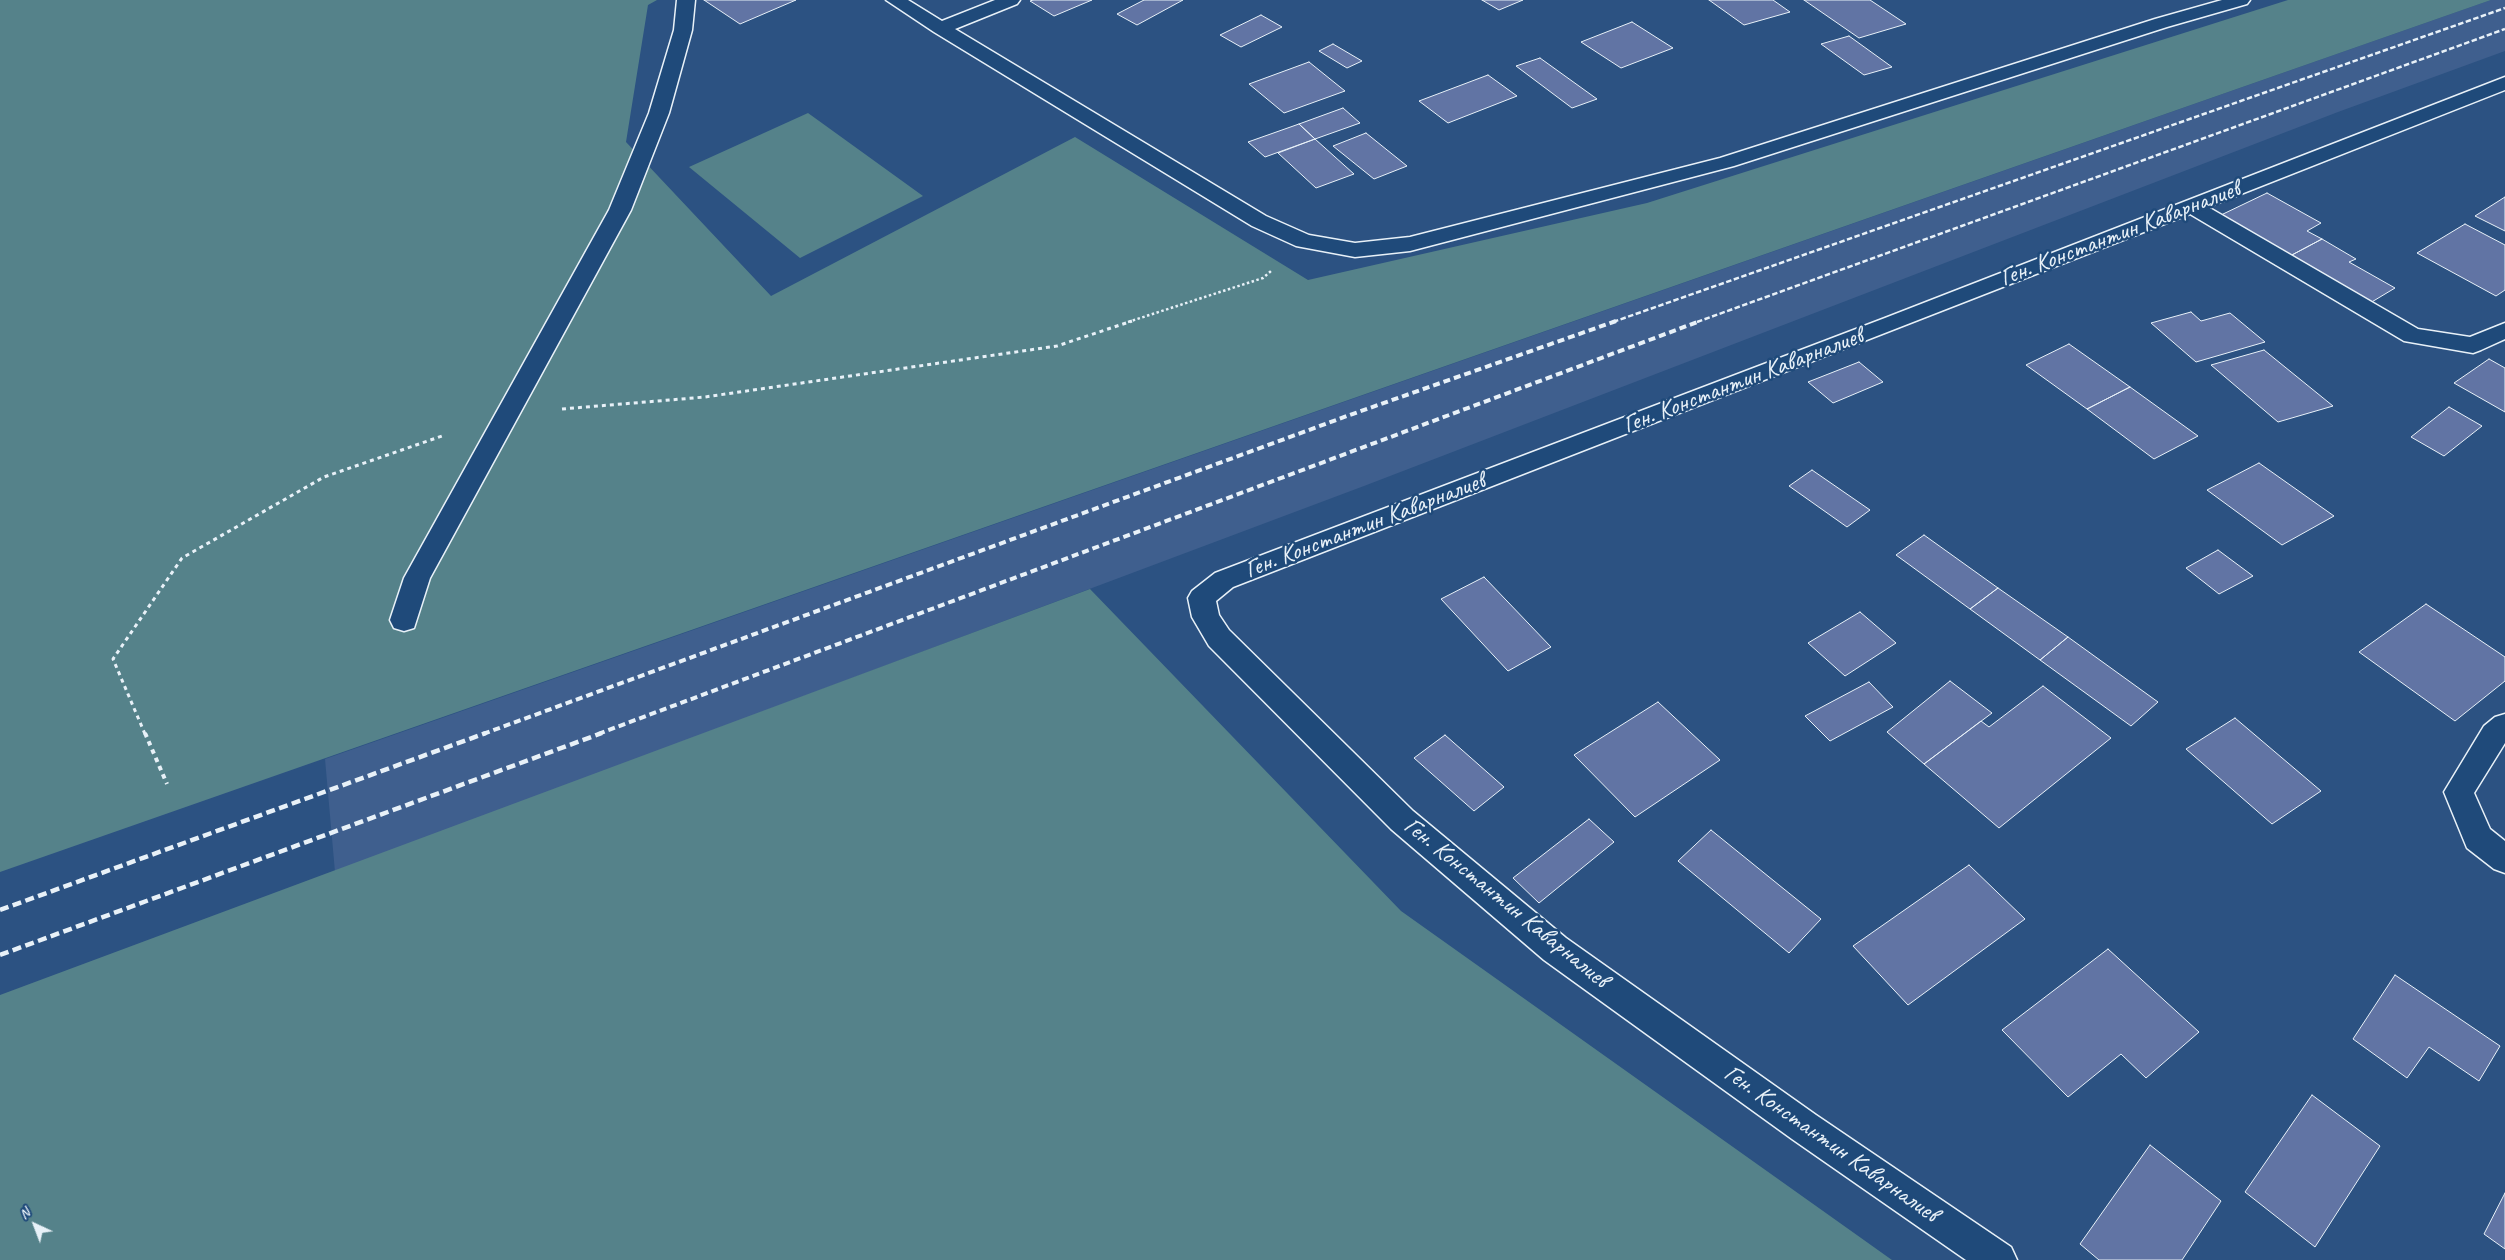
<!DOCTYPE html>
<meta charset="utf-8">
<style>
body{margin:0}
#map{position:relative;width:2505px;height:1260px;overflow:hidden;background:#2c5282;font-family:Caveat,sans-serif}
canvas{display:block}
.north{position:absolute;left:10px;top:1200px;width:50px;height:50px;-webkit-text-stroke:4px #1f4a7a;paint-order:stroke;rotate:317deg;font-size:14px;font-weight:700;line-height:20px;text-align:center;color:#e8f1f8}
.north::after{content:'';display:block;margin:auto;width:18px;height:22px;background:#e8f1f8;clip-path:polygon(50% 0,100% 100%,50% 72%,0 100%)}
</style>
<div id="map">
<canvas width="2505" height="1260"></canvas>
<div class="north">N</div>
</div>
<script>
const ctx = document.querySelector('canvas').getContext('2d');
ctx.lineJoin = 'round';
function paint(path, color) {
  ctx.fillStyle = color;
  ctx.fill(path, 'evenodd');
}
function shape(rows) {
  const path = new Path2D();
  for (const r of rows) {
    path.moveTo(r[0], r[1]);
    for (let i = 2; i < r.length; i += 2) path.lineTo(r[i], r[i + 1]);
  }
  return path;
}
function stroke(path, color, width, dash) {
  ctx.strokeStyle = color;
  ctx.lineWidth = width;
  ctx.lineCap = dash ? 'butt' : 'round';
  ctx.setLineDash(dash || []);
  ctx.stroke(path);
}
function drawText(font, color, halo, rows, align = 'center') {
  ctx.font = font + ' Caveat,sans-serif';
  ctx.lineWidth = 5;
  ctx.setLineDash([]);
  ctx.textBaseline = 'middle';
  ctx.strokeStyle = halo;
  ctx.fillStyle = color;
  for (const [text, x, y, turn = 0] of rows) {
    ctx.save();
    ctx.translate(x, y);
    ctx.rotate((+turn || 0) * Math.PI / 180);
    ctx.textAlign = isNaN(turn) ? turn : align;
    if (halo) ctx.strokeText(text, 0, 0);
    ctx.fillText(text, 0, 0);
    ctx.restore();
  }
}
const built = shape([
 [2491,0,2505,0,2505,51,2338,112,1364,486,335,872,325,759]
]);
const green = shape([
 [0,0,657,0,648,5,626,142,771,296,1075,137,1308,280,1647,203,2288,0,2491,0,0,872],
 [808,113,923,196,800,258,689,167],
 [1090,589,1401,911,1892,1260,0,1260,0,995]
]);
const building = shape([
 [704,0,796,0,740,24,704,0],
 [1033,0,1092,0,1054,16,1030,1,1033,0],
 [1144,0,1183,0,1137,25,1117,14,1144,0],
 [1482,0,1523,0,1499,10,1482,0],
 [1709,0,1773,0,1790,12,1744,25,1709,0],
 [1804,0,1870,0,1906,24,1859,38,1804,0],
 [1261,15,1282,27,1241,47,1220,35,1261,15],
 [1632,22,1673,48,1621,68,1581,42,1632,22],
 [1849,36,1892,67,1864,75,1821,44,1849,36],
 [1333,44,1362,61,1347,68,1319,51,1333,44],
 [1540,58,1597,99,1572,108,1516,66,1540,58],
 [1309,62,1345,91,1284,113,1249,84,1309,62],
 [1488,75,1517,96,1448,123,1419,101,1488,75],
 [1343,108,1360,123,1315,139,1299,124,1343,108],
 [1299,124,1315,139,1265,157,1248,142,1299,124],
 [1366,133,1407,166,1374,179,1333,146,1366,133],
 [1315,139,1354,174,1316,188,1278,153,1315,139],
 [2267,193,2321,223,2307,231,2322,239,2290,256,2221,215,2267,193],
 [2505,197,2505,231,2475,216,2505,197],
 [2465,224,2505,245,2505,290,2496,296,2417,253,2465,224],
 [2322,239,2356,259,2349,262,2395,288,2370,303,2290,256,2322,239],
 [2191,312,2201,321,2230,313,2265,342,2196,362,2151,323,2191,312],
 [2069,344,2130,387,2087,409,2026,365,2069,344],
 [2264,350,2333,406,2278,422,2211,365,2264,350],
 [2489,359,2505,368,2505,412,2454,383,2489,359],
 [1859,362,1883,382,1833,403,1808,382,1859,362],
 [2130,387,2198,436,2154,459,2087,409,2130,387],
 [2449,407,2482,426,2444,456,2411,437,2449,407],
 [2259,463,2334,516,2282,545,2207,490,2259,463],
 [1812,470,1870,510,1847,527,1789,486,1812,470],
 [1924,535,1998,588,1970,609,1896,555,1924,535],
 [2218,550,2253,576,2219,594,2186,568,2218,550],
 [1484,577,1551,647,1508,671,1441,599,1484,577],
 [1998,588,2068,637,2040,660,1970,609,1998,588],
 [2426,604,2505,657,2505,681,2455,721,2359,652,2426,604],
 [1860,612,1896,643,1845,676,1808,643,1860,612],
 [2068,637,2158,702,2131,726,2040,660,2068,637],
 [1950,681,1992,713,1924,764,1887,732,1950,681],
 [1869,682,1893,707,1830,741,1805,716,1869,682],
 [2043,686,2111,738,1999,828,1924,764,1981,721,1989,727,2043,686],
 [1658,702,1720,760,1635,817,1574,755,1658,702],
 [2235,718,2321,791,2272,824,2186,749,2235,718],
 [1445,735,1504,787,1474,811,1414,758,1445,735],
 [1589,819,1614,842,1539,903,1513,878,1589,819],
 [1711,830,1821,919,1789,953,1678,861,1711,830],
 [1969,865,2025,919,1908,1005,1853,946,1969,865],
 [2108,949,2199,1032,2146,1078,2121,1054,2068,1097,2002,1030,2108,949],
 [2395,975,2500,1046,2479,1081,2429,1047,2407,1078,2353,1039,2395,975],
 [2312,1095,2380,1146,2315,1247,2245,1192,2312,1095],
 [2150,1145,2221,1201,2182,1260,2099,1260,2080,1244,2150,1145],
 [2505,1193,2505,1249,2484,1234,2505,1193]
]);
const pathFar2 = shape([
 [1128,322,1263,278,1271,271]
]);
const pathFar1 = shape([
 [562,409,705,397,1057,346,1132,321],
 [145,734,113,659,182,558,324,477,442,436]
]);
const path = shape([
 [145,733,167,784]
]);
const lane = shape([
 [677,0,695,0,692,30,669,113,631,210,430,578,414,628,404,631,394,628,390,620,404,578,609,210,649,113,674,30,677,0],
 [2505,714,2505,743,2474,793,2490,829,2505,841,2505,873,2494,869,2467,848,2444,792,2484,726,2495,717,2505,714]
]);
const street = shape([
 [886,0,908,0,942,21,995,0,1020,0,1017,4,955,29,1266,216,1309,235,1355,243,1410,237,1720,158,2155,19,2222,0,2250,0,2247,4,2167,27,1734,166,1410,251,1355,257,1296,246,1252,226,934,32,886,0],
 [2505,77,2505,90,2208,207,2418,329,2470,337,2505,323,2505,339,2481,350,2473,353,2404,341,2190,214,1233,587,1216,601,1219,615,1229,630,1413,811,1566,938,1816,1115,2011,1247,2017,1260,1966,1260,1792,1139,1544,960,1391,829,1209,646,1192,617,1188,598,1192,591,1215,573,1885,318,2505,77]
]);
const railFar2 = shape([
 [1613,322,2505,8],
 [1697,322,2505,29]
]);
const railFar1 = shape([
 [483,734,1347,416,1616,321],
 [598,734,1700,321]
]);
const rail = shape([
 [0,910,486,733],
 [0,955,602,733]
]);
const streetNames = [
 ["Ген. Константин Каварналиев",2120,234,-21],
 ["Ген. Константин Каварналиев",1743,381,-21],
 ["Ген. Константин Каварналиев",1365,526,-21],
 ["Ген. Константин Каварналиев",1506,903,39],
 ["Ген. Константин Каварналиев",1831,1144,35]
];
paint(built, '#3f5f8e');
paint(green, '#55828a');
paint(building, '#6174a4');
stroke(building, '#e8f1f8', 1);
stroke(lane, '#e8f1f8', 3);
stroke(street, '#e8f1f8', 3);
stroke(pathFar2, '#e8f1f8', 2.5, [2.5, 2.5]);
stroke(pathFar1, '#e8f1f8', 3, [4, 4]);
stroke(path, '#e8f1f8', 4, [4.5, 4.5]);
paint(lane, '#1f4a7a');
paint(street, '#1f4a7a');
stroke(railFar2, '#e8f1f8', 2.5, [5.5, 2.5]);
stroke(railFar1, '#e8f1f8', 4, [7, 4]);
stroke(rail, '#e8f1f8', 4.5, [9, 4.5]);
drawText('25px', '#e8f1f8', '#1f4a7a', streetNames);
</script>
